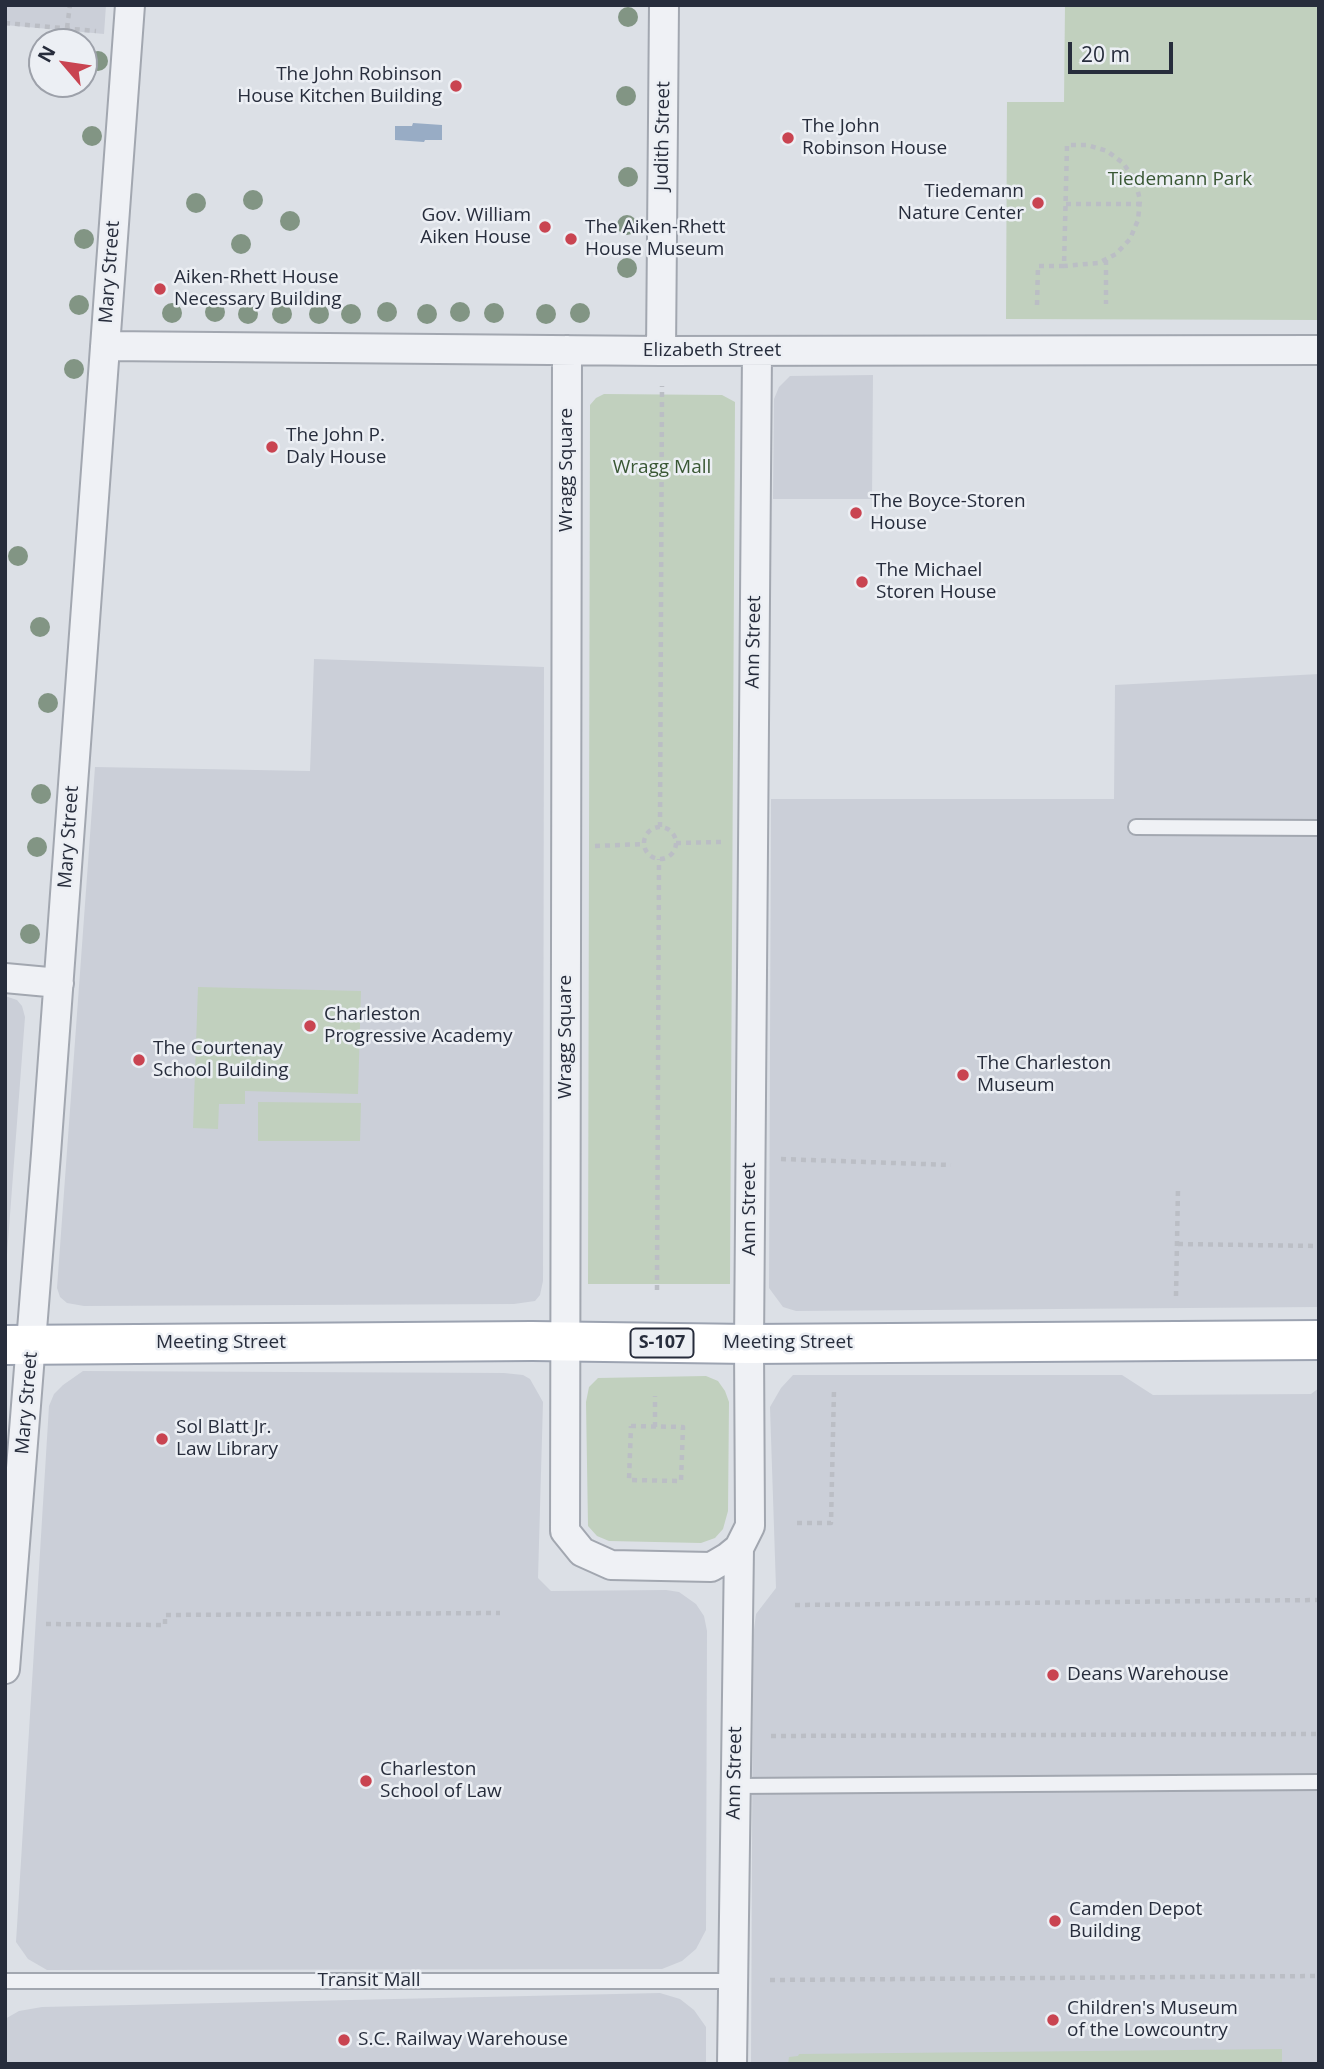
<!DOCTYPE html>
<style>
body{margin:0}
#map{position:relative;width:1324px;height:2069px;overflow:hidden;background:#dce0e6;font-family:"Open Sans",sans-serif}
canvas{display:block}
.frame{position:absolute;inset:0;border:7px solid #272d3c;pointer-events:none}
.north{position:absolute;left:28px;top:28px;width:70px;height:70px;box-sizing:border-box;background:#eceff4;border:2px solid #9da1aa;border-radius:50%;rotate:299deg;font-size:19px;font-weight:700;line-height:28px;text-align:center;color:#272d3c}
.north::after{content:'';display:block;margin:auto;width:24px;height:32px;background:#c94451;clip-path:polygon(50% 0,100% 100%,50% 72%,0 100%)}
.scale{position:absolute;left:1068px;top:42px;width:105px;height:32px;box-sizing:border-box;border:4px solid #272d3c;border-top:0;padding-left:9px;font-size:21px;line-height:24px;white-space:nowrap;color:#272d3c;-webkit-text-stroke:5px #eceff4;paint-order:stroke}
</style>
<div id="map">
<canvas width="1324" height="2069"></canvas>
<div class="frame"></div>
<div class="north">N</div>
<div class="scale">20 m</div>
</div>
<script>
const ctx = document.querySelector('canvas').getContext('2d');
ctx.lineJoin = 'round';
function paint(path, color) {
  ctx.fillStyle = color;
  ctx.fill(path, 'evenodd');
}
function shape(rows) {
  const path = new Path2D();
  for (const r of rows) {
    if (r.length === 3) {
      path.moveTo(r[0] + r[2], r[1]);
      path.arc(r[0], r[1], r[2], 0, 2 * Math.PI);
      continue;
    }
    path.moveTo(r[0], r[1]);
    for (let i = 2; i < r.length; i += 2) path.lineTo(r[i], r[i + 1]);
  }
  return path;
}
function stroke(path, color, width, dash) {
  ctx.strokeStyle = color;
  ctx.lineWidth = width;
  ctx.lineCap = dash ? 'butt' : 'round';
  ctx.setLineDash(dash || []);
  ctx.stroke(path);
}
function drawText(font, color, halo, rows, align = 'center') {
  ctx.font = font + ' "Open Sans",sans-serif';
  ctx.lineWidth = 5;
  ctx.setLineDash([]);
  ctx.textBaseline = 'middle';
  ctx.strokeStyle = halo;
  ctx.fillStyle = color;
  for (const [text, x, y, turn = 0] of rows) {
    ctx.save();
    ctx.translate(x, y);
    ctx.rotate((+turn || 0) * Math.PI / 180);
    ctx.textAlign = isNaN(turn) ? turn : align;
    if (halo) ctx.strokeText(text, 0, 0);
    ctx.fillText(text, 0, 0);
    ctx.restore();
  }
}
const built = shape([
 [5,5,106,5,104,34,5,25],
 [873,375,872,499,773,499,774,399,779,387,790,376],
 [314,659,544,667,543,1281,540,1295,535,1301,514,1304,84,1306,67,1303,60,1297,57,1288,95,767,310,771],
 [1319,674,1319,1307,796,1311,783,1307,769,1288,771,799,1114,799,1115,685],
 [5,996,17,1000,22,1006,25,1017,5,1281],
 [83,1371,504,1373,523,1375,530,1379,543,1402,538,1578,551,1591,666,1590,679,1592,696,1604,704,1616,707,1631,706,1930,696,1949,682,1961,662,1969,47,1970,28,1959,16,1942,49,1406,54,1394,63,1385],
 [793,1375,1122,1375,1153,1395,1311,1394,1319,1388,1319,2064,751,2064,753,1637,756,1614,776,1588,770,1407,781,1388],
 [660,1993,680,1999,694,2010,706,2027,706,2064,5,2064,5,2019,19,2011,42,2007]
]);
const green = shape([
 [1065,5,1319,5,1319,320,1006,319,1007,102,1064,102],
 [604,394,722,395,735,402,730,1284,588,1284,590,405,596,398],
 [198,987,361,991,358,1094,245,1091,245,1104,219,1104,218,1129,193,1128],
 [258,1102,361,1103,360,1141,258,1141],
 [706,1376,718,1381,725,1391,729,1402,728,1511,723,1529,715,1538,701,1543,609,1541,597,1536,588,1526,586,1402,589,1387,598,1378],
 [1282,2049,1282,2064,788,2064,789,2057,798,2056,799,2054]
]);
const water = shape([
 [413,123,442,125,442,140,425,140,424,142,395,140,395,126,412,126]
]);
const path = shape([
 [5,23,96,31],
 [67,28,70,5],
 [1066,204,1140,204],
 [1106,260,1106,304],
 [1037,305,1038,266,1064,266,1067,145,1087,145,1107,151,1123,163,1135,180,1140,200,1138,220,1130,239,1116,254,1098,263,1064,266],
 [660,827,662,386],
 [660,843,16],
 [676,843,721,842],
 [595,846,645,844],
 [781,1159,951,1165],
 [1178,1244,1319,1246],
 [657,1290,659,859],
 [1176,1296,1178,1188],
 [631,1426,683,1427,681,1481,629,1480,631,1426],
 [655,1427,655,1396],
 [797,1523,831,1523,834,1389],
 [795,1605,1319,1600],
 [46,1624,165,1625,165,1615,500,1613],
 [771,1736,1319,1734],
 [770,1980,1319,1976]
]);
const lane = shape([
 [1136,827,1319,828],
 [735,1786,1319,1782],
 [5,1981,733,1981]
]);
const street = shape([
 [105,346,661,351,1319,350],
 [567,350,565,1531,582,1552,611,1565,711,1567,728,1557,739,1548],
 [661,351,664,5],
 [5,978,59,983],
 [5,1669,46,1154,130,5],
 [732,2064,739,1548,750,1526,749,1344,757,351]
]);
const primary = shape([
 [5,1345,532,1341,749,1344,1319,1340]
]);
const trees = [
 [628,17],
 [98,61],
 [626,96],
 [92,136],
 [628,177],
 [253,200],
 [196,203],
 [290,221],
 [627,225],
 [84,239],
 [241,244],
 [627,268],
 [79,305],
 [215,312],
 [387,312],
 [460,312],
 [172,313],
 [494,313],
 [580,313],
 [248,314],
 [282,314],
 [319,314],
 [351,314],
 [427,314],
 [546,314],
 [74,369],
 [18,556],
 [40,627],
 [48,703],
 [41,794],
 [37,847],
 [30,934]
];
const markers = [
 [456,86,7,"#c94451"],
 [788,138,7,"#c94451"],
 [1038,203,7,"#c94451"],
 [545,227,7,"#c94451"],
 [571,239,7,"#c94451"],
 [160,289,7,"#c94451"],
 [272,447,7,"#c94451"],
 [856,513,7,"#c94451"],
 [862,582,7,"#c94451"],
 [310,1026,7,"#c94451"],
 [139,1060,7,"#c94451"],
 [963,1075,7,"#c94451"],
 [162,1439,7,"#c94451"],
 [1053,1675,7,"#c94451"],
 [366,1781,7,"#c94451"],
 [1055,1921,7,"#c94451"],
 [1053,2020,7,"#c94451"],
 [344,2040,7,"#c94451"]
];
const shields = [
 [662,1343,63]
];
const shieldNames = [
 ["S-107",662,1343]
];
const poiNames = [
 ["The John Robinson",442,75,"right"],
 ["House Kitchen Building",442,97,"right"],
 ["The John",802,127],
 ["Robinson House",802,149],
 ["Tiedemann",1024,192,"right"],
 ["Nature Center",1024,214,"right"],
 ["Gov. William",531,216,"right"],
 ["Aiken House",531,238,"right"],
 ["The Aiken-Rhett",585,228],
 ["House Museum",585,250],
 ["Aiken-Rhett House",174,278],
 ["Necessary Building",174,300],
 ["The John P.",286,436],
 ["Daly House",286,458],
 ["The Boyce-Storen",870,502],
 ["House",870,524],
 ["The Michael",876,571],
 ["Storen House",876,593],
 ["Charleston",324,1015],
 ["Progressive Academy",324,1037],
 ["The Courtenay",153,1049],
 ["School Building",153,1071],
 ["The Charleston",977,1064],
 ["Museum",977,1086],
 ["Sol Blatt Jr.",176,1428],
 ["Law Library",176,1450],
 ["Deans Warehouse",1067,1675],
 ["Charleston",380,1770],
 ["School of Law",380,1792],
 ["Camden Depot",1069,1910],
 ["Building",1069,1932],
 ["Children's Museum",1067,2009],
 ["of the Lowcountry",1067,2031],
 ["S.C. Railway Warehouse",358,2040]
];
const streetNames = [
 ["Judith Street",663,136,-89],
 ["Mary Street",110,272,-86],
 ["Elizabeth Street",712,351],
 ["Wragg Square",567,470,-90],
 ["Ann Street",754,642,-89],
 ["Mary Street",69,837,-86],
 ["Wragg Square",566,1037,-90],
 ["Ann Street",750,1209,-90],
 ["Meeting Street",221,1343],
 ["Meeting Street",788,1343],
 ["Mary Street",27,1403,-85],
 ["Ann Street",735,1773,-89],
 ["Transit Mall",369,1981]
];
const parkNames = [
 ["Tiedemann Park",1180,180],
 ["Wragg Mall",662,468]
];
paint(built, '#cbcfd8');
paint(green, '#c1d0be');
paint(water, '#98acc5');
stroke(lane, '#a2a7b0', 18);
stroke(street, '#a2a7b0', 32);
stroke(primary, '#9ca3b1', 42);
stroke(path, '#bbbec5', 4.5, [5, 5]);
stroke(lane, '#eff1f5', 14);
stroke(street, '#eff1f5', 28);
stroke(primary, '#fff', 38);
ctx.fillStyle = '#829584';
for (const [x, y] of trees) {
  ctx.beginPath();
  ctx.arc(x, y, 10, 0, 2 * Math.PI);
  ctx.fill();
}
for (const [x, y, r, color] of markers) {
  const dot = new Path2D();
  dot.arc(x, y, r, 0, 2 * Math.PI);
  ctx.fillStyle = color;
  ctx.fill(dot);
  stroke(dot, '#eceff4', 2.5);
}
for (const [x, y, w] of shields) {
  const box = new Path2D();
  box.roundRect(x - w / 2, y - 14.5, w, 29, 5);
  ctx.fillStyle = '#eceff4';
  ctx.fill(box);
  stroke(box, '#272d3c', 2);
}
drawText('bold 18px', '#272d3c', null, shieldNames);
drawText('19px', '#272d3c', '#eceff4', poiNames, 'left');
drawText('19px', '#272d3c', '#eceff4', streetNames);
drawText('19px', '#395734', '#eceff4', parkNames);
</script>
